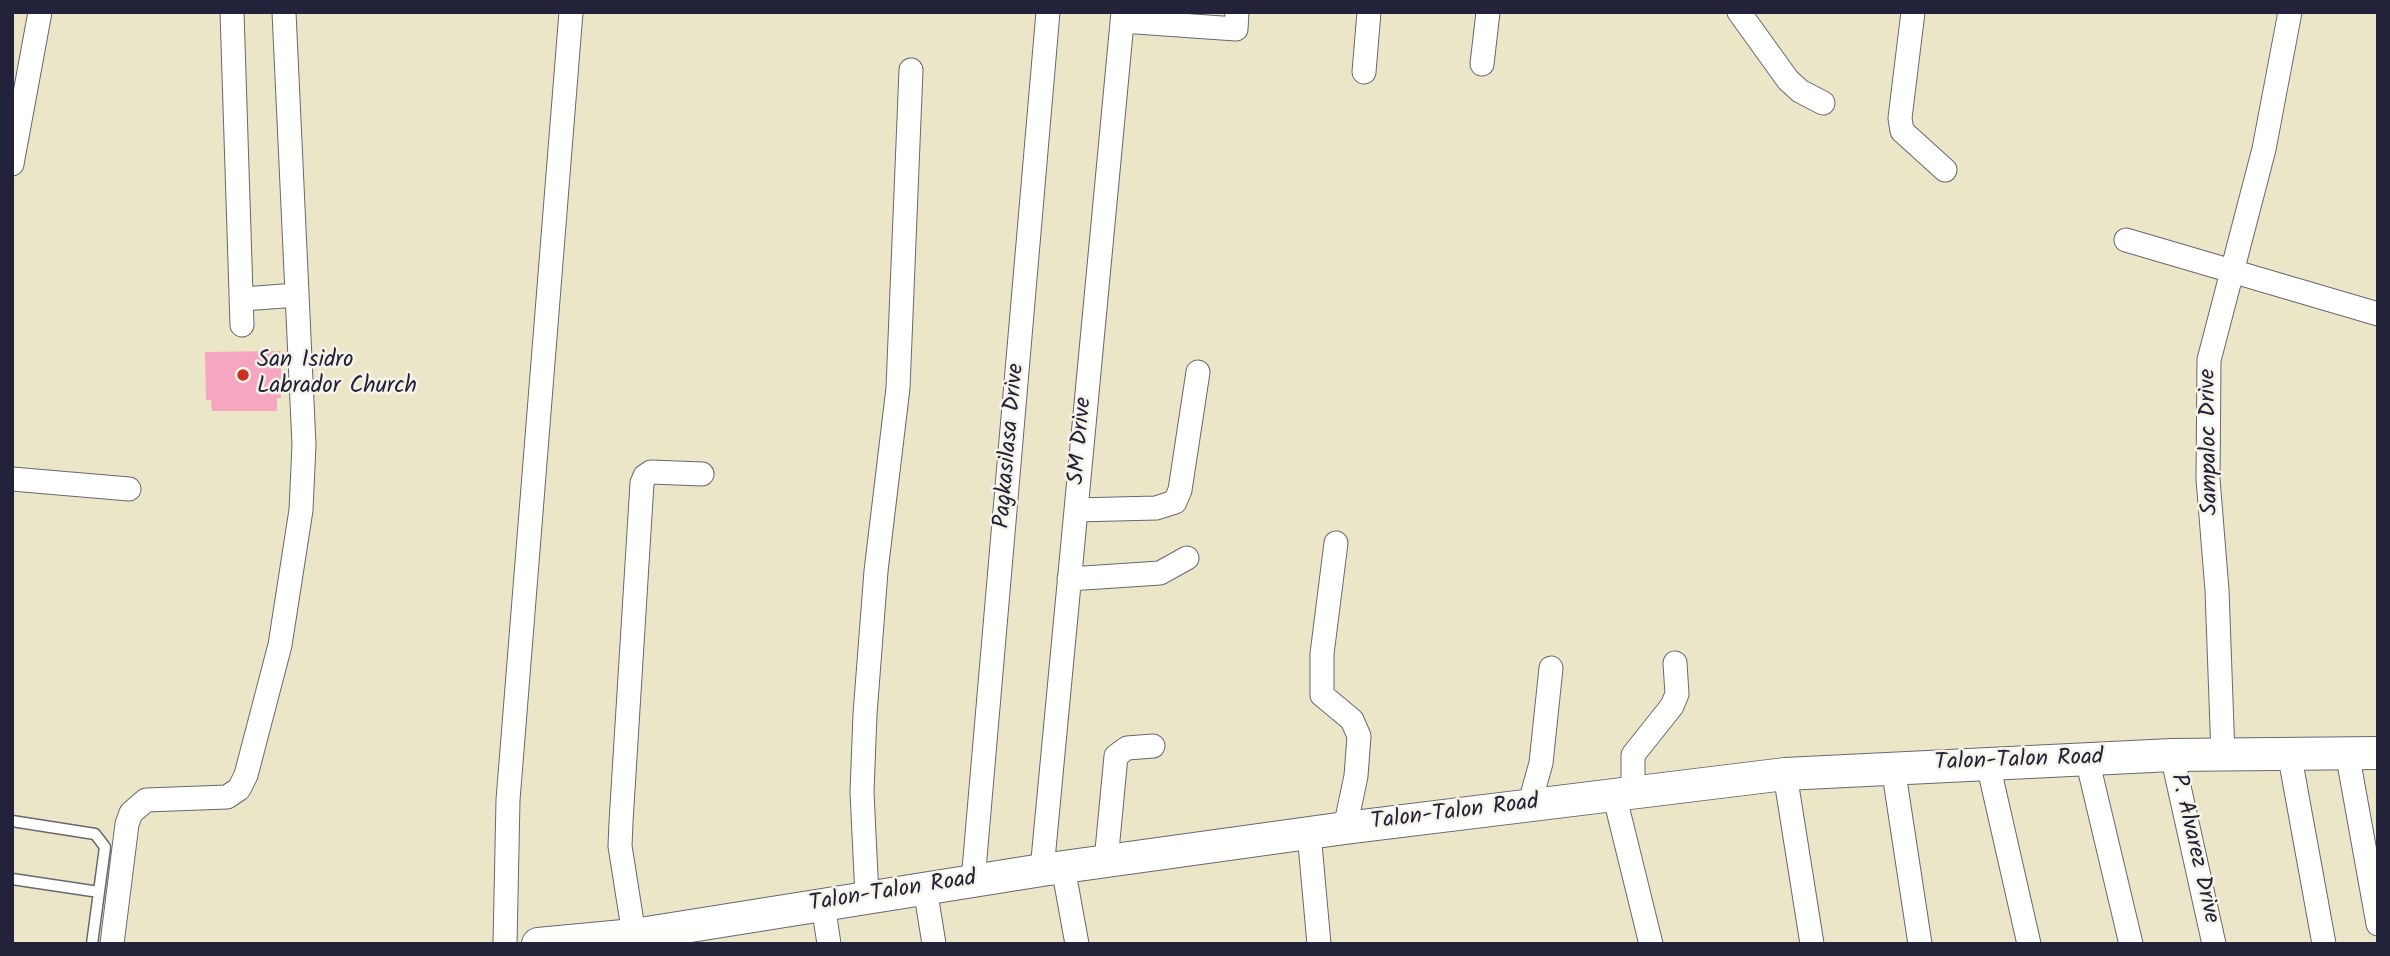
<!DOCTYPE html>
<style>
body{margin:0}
#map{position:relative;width:2390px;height:956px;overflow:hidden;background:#ece6c9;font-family:Kalam,sans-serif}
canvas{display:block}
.frame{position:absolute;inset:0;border:14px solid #22223b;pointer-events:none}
</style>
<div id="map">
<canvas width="2390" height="956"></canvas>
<div class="frame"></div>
</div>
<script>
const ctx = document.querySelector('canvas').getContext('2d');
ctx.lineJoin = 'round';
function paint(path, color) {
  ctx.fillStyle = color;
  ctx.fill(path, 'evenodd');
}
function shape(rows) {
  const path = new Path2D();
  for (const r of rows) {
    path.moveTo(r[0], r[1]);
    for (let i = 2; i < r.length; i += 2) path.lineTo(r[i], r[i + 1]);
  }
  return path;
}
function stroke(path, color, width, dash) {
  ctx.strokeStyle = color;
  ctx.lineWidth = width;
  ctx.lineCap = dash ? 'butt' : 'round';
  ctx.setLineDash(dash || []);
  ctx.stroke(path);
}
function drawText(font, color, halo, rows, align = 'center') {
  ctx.font = font + ' Kalam,sans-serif';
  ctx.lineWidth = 5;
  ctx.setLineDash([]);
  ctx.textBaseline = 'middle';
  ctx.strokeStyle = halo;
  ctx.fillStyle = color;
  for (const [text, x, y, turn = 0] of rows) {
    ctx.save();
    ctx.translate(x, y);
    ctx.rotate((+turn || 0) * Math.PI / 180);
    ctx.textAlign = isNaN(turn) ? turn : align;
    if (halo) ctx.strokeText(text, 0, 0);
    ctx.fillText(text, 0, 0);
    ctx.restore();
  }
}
const building = shape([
 [281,351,281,398,277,398,277,411,212,411,211,400,206,400,205,352]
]);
const lane = shape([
 [12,821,95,834,105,847,92,944],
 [12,879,99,892]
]);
const street = shape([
 [232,12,242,325],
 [1739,12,1788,80,1800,91,1823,103],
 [1913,12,1900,118,1902,131,1945,170],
 [1122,21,1236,29,1237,12],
 [1482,64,1488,12],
 [1364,72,1369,12],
 [12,164,40,12],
 [2126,240,2378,314],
 [243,299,297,295],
 [12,479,129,489],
 [1076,510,1156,508,1175,502,1180,490,1198,372],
 [1336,543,1322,654,1322,695,1352,720,1359,736,1356,776,1345,828],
 [1069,579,1160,573,1187,558],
 [2289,752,2324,944],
 [2347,752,2378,924],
 [2172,755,2214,944],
 [2223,755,2217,590,2208,479,2209,360,2264,149,2290,12],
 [2087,759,2131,944],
 [1988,764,2029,944],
 [1893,767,1920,944],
 [1785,774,1812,944],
 [1633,791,1633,755,1672,706,1677,694,1675,663],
 [1614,794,1651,944],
 [1529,806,1541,763,1551,668],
 [1309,833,1319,944],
 [1106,861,1116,756,1127,748,1153,746],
 [1063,867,1077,944],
 [1042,870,1123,12],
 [973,881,1048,12],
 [925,888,934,944],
 [867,897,862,792,865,714,876,571,898,388,911,70],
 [823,904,829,944],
 [634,935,620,846,621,822,642,483,645,476,651,472,702,474],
 [112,944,127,824,131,813,146,800,227,797,239,789,246,775,280,645,301,510,304,445,284,12],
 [505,944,508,800,571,12]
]);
const secondary = shape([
 [538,944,634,935,1042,870,1345,828,1785,774,2172,755,2378,753]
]);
const markers = [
 [243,375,7,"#c8321e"]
];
const poiNames = [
 ["San Isidro",257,362],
 ["Labrador Church",257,388]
];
const streetNames = [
 ["SM Drive",1082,441,-85],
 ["Sampaloc Drive",2211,442,-91],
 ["Pagkasilasa Drive",1011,446,-85],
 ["Talon-Talon Road",2019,762,-2],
 ["Talon-Talon Road",1455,814,-7],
 ["P. Alvarez Drive",2193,849,77],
 ["Talon-Talon Road",893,893,-9]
];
paint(building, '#f6a6c1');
stroke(lane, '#69676d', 13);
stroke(street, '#69676d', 25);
stroke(secondary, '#69676d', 34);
stroke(lane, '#fff', 10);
stroke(street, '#fff', 23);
stroke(secondary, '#fff', 32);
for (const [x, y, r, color] of markers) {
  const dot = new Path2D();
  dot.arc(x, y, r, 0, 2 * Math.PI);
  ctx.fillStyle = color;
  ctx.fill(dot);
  stroke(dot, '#f7f3e8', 2.5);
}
drawText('23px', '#22223b', '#f7f3e8', poiNames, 'left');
drawText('23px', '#22223b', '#f7f3e8', streetNames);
</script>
